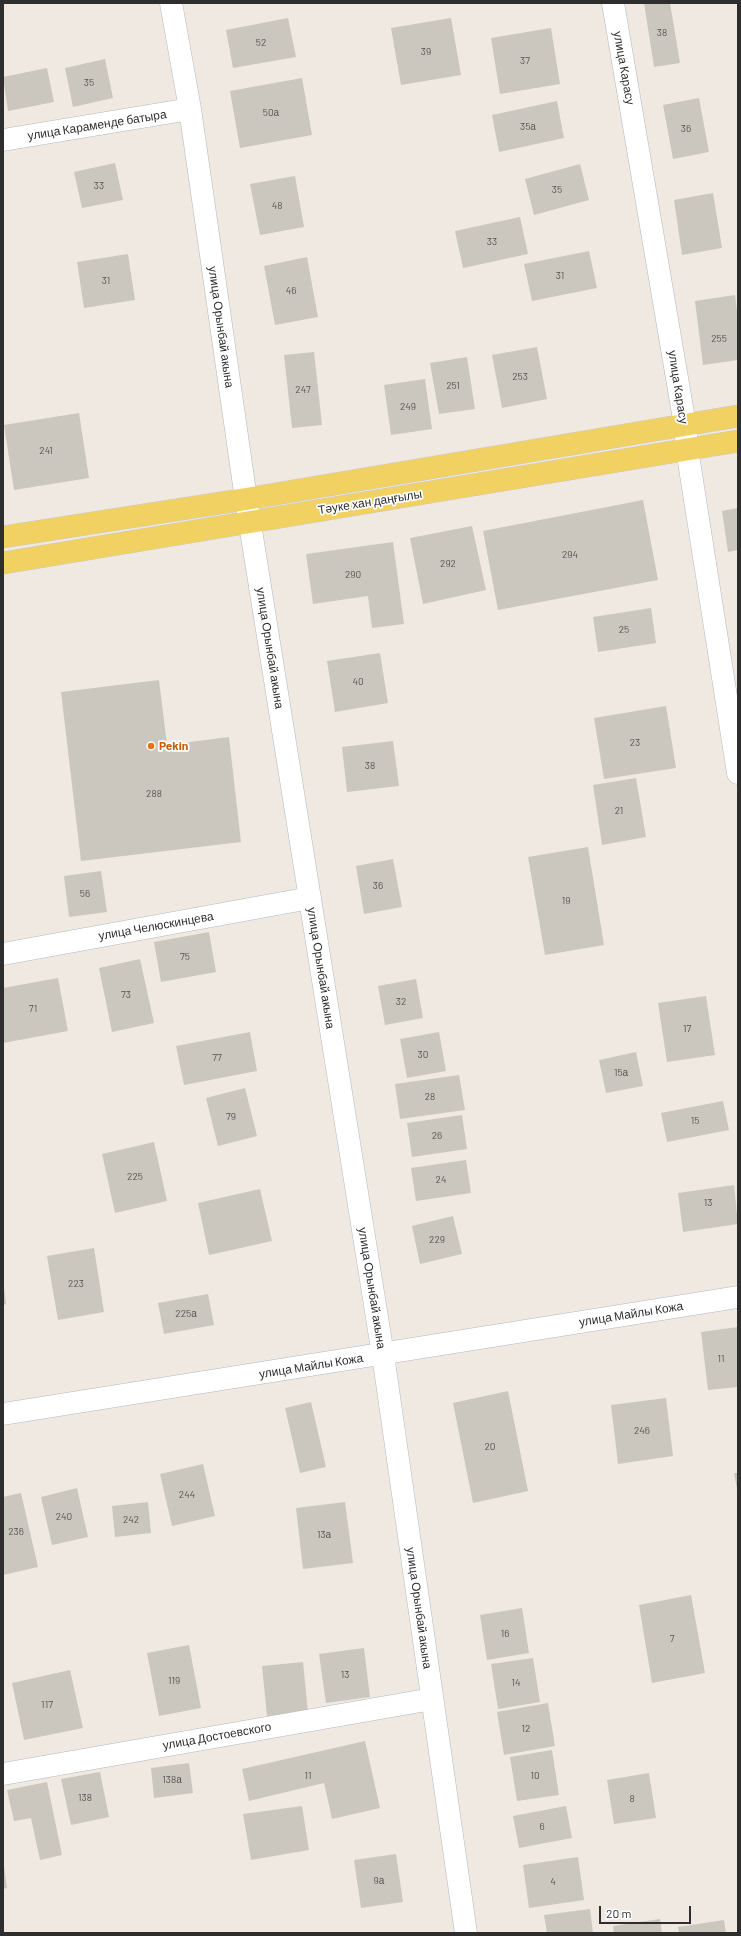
<!DOCTYPE html>
<meta charset="utf-8">
<style>
body{margin:0}
#map{position:relative;width:741px;height:1936px;overflow:hidden;background:#efe9e1;font-family:Barlow,sans-serif}
canvas{display:block}
.frame{position:absolute;inset:0;border:4px solid #2e2e2e;pointer-events:none}
.scale{position:absolute;left:599px;top:1906px;width:92px;height:18px;box-sizing:border-box;border:2px solid #2e2e2e;border-top:0;padding-left:5px;font-size:12px;line-height:14px;white-space:nowrap;color:#2e2e2e;-webkit-text-stroke:3px #fff;paint-order:stroke}
</style>
<div id="map">
<canvas width="741" height="1936"></canvas>
<div class="frame"></div>
<div class="scale">20 m</div>
</div>
<script>
const ctx = document.querySelector('canvas').getContext('2d');
ctx.lineJoin = 'round';
function paint(path, color) {
  ctx.fillStyle = color;
  ctx.fill(path, 'evenodd');
}
function shape(rows) {
  const path = new Path2D();
  for (const r of rows) {
    path.moveTo(r[0], r[1]);
    for (let i = 2; i < r.length; i += 2) path.lineTo(r[i], r[i + 1]);
  }
  return path;
}
function stroke(path, color, width, dash) {
  ctx.strokeStyle = color;
  ctx.lineWidth = width;
  ctx.lineCap = dash ? 'butt' : 'round';
  ctx.setLineDash(dash || []);
  ctx.stroke(path);
}
function drawText(font, color, halo, rows, align = 'center') {
  ctx.font = font + ' Barlow,sans-serif';
  ctx.lineWidth = 3.5;
  ctx.setLineDash([]);
  ctx.textBaseline = 'middle';
  ctx.strokeStyle = halo;
  ctx.fillStyle = color;
  for (const [text, x, y, turn = 0] of rows) {
    ctx.save();
    ctx.translate(x, y);
    ctx.rotate((+turn || 0) * Math.PI / 180);
    ctx.textAlign = isNaN(turn) ? turn : align;
    if (halo) ctx.strokeText(text, 0, 0);
    ctx.fillText(text, 0, 0);
    ctx.restore();
  }
}
const building = shape([
 [644,3,670,3,680,63,654,67],
 [288,18,296,57,233,68,226,30],
 [451,18,461,75,401,85,391,28],
 [551,28,560,84,500,94,491,38],
 [105,59,113,98,73,107,65,68],
 [47,68,54,102,8,111,3,77],
 [302,78,312,135,240,148,230,91],
 [699,98,709,152,673,159,663,105],
 [557,101,564,138,499,152,492,115],
 [115,163,123,200,82,208,74,172],
 [580,164,589,200,534,215,525,179],
 [295,176,304,227,260,235,250,184],
 [713,193,722,248,682,255,674,200],
 [520,217,528,254,463,268,455,231],
 [589,251,597,288,532,301,524,264],
 [128,254,135,300,84,308,77,262],
 [307,257,318,317,275,325,264,266],
 [735,295,738,319,738,360,703,365,695,301],
 [537,347,547,399,502,408,492,355],
 [314,352,322,425,292,428,284,355],
 [467,357,475,409,439,414,430,363],
 [425,379,432,429,391,435,384,385],
 [79,413,89,478,14,490,4,425],
 [643,500,658,580,498,610,483,531],
 [738,508,738,550,728,552,722,511],
 [472,526,486,590,423,604,410,538],
 [393,542,404,624,372,628,368,596,313,604,306,554],
 [651,608,656,643,598,652,593,617],
 [380,653,388,703,335,712,327,661],
 [159,680,167,745,229,737,241,842,81,861,61,692],
 [666,706,676,768,604,779,594,718],
 [393,741,399,786,347,792,342,747],
 [636,778,646,837,602,845,593,785],
 [588,847,604,945,545,955,528,857],
 [393,859,402,907,364,914,356,866],
 [101,871,107,912,69,917,64,876],
 [209,932,216,972,161,982,154,942],
 [140,959,154,1023,112,1032,99,968],
 [58,978,68,1031,3,1043,3,988],
 [416,979,423,1018,385,1025,378,986],
 [706,996,715,1055,667,1062,658,1003],
 [250,1032,257,1071,184,1085,176,1046],
 [439,1032,446,1071,407,1078,400,1039],
 [636,1052,643,1086,606,1093,599,1060],
 [459,1075,465,1110,400,1119,395,1084],
 [245,1088,257,1136,218,1146,206,1098],
 [723,1101,729,1130,667,1142,661,1113],
 [462,1115,467,1149,412,1157,407,1123],
 [154,1142,167,1201,115,1213,102,1154],
 [466,1160,471,1193,416,1201,411,1168],
 [734,1185,738,1224,683,1232,678,1193],
 [260,1189,272,1241,209,1255,198,1203],
 [453,1216,462,1254,420,1264,412,1226],
 [94,1248,104,1312,58,1320,47,1256],
 [3,1279,6,1304,3,1305],
 [208,1294,214,1325,164,1334,158,1303],
 [738,1327,738,1387,708,1390,701,1332],
 [508,1391,528,1491,473,1503,453,1403],
 [666,1398,673,1456,618,1464,611,1405],
 [311,1402,326,1467,300,1473,285,1408],
 [203,1464,215,1516,172,1526,160,1474],
 [734,1473,738,1473,738,1489,737,1489],
 [77,1488,88,1537,52,1545,41,1497],
 [21,1493,38,1567,3,1575,3,1497],
 [148,1502,151,1533,115,1537,112,1506],
 [345,1502,353,1563,303,1569,296,1508],
 [691,1595,705,1673,652,1683,639,1605],
 [522,1608,529,1653,487,1660,480,1615],
 [189,1645,201,1708,159,1716,147,1653],
 [364,1648,370,1697,326,1703,319,1654],
 [533,1658,540,1702,498,1709,491,1664],
 [303,1662,308,1712,267,1716,262,1666],
 [70,1670,83,1728,24,1740,12,1683],
 [548,1703,555,1746,504,1755,497,1712],
 [365,1741,380,1808,332,1819,324,1783,249,1801,242,1769],
 [552,1750,559,1795,517,1801,510,1757],
 [189,1763,193,1793,154,1798,151,1768],
 [100,1772,109,1817,71,1825,61,1779],
 [649,1773,656,1818,614,1824,607,1780],
 [47,1782,62,1855,40,1860,31,1818,14,1821,7,1790],
 [302,1806,309,1850,251,1860,243,1814],
 [566,1806,572,1838,519,1848,513,1816],
 [396,1854,403,1902,361,1908,354,1860],
 [578,1857,584,1900,529,1908,523,1865],
 [3,1859,7,1888,3,1889],
 [590,1909,593,1933,547,1933,544,1915],
 [660,1919,662,1933,614,1933,613,1926],
 [724,1920,726,1933,679,1933,678,1927]
]);
const street = shape([
 [171,3,190,109,246,499,383,1355,466,1933],
 [613,3,685,425,687,449,738,773],
 [3,140,190,109],
 [3,954,310,898],
 [3,1414,738,1297],
 [3,1774,432,1699]
]);
const primary = shape([
 [3,537,246,499,738,416],
 [3,563,738,441]
]);
const markers = [
 [151,746,4,"#e8710a"]
];
const numberNames = [
 ["38",662,33],
 ["52",261,43],
 ["39",426,52],
 ["37",525,61],
 ["35",89,83],
 ["50а",271,113],
 ["35а",528,127],
 ["36",686,129],
 ["33",99,186],
 ["35",557,190],
 ["48",277,206],
 ["33",492,242],
 ["31",560,276],
 ["31",106,281],
 ["46",291,291],
 ["255",719,339],
 ["253",520,377],
 ["251",453,386],
 ["247",303,390],
 ["249",408,407],
 ["241",46,451],
 ["294",570,555],
 ["292",448,564],
 ["290",353,575],
 ["25",624,630],
 ["40",358,682],
 ["23",635,743],
 ["38",370,766],
 ["288",154,794],
 ["21",619,811],
 ["36",378,886],
 ["56",85,894],
 ["19",566,901],
 ["75",185,957],
 ["73",126,995],
 ["32",401,1002],
 ["71",33,1009],
 ["17",687,1029],
 ["30",423,1055],
 ["77",217,1058],
 ["15а",621,1073],
 ["28",430,1097],
 ["79",231,1117],
 ["15",695,1121],
 ["26",437,1136],
 ["225",135,1177],
 ["24",441,1180],
 ["13",708,1203],
 ["229",437,1240],
 ["223",76,1284],
 ["225а",186,1314],
 ["11",721,1359],
 ["246",642,1431],
 ["20",490,1447],
 ["244",187,1495],
 ["240",64,1517],
 ["242",131,1520],
 ["236",16,1532],
 ["13а",324,1535],
 ["16",505,1634],
 ["7",672,1639],
 ["13",345,1675],
 ["119",174,1681],
 ["14",516,1683],
 ["117",47,1705],
 ["12",526,1729],
 ["11",308,1776],
 ["10",535,1776],
 ["138а",172,1780],
 ["138",85,1798],
 ["8",632,1799],
 ["6",542,1827],
 ["9а",379,1881],
 ["4",553,1882]
];
const streetNames = [
 ["улица Карасу",624,68,80],
 ["улица Караменде батыра",97,125,-9],
 ["улица Орынбай акына",221,327,82],
 ["улица Карасу",678,387,81],
 ["Тәуке хан даңғылы",370,502,-9],
 ["улица Орынбай акына",270,648,81],
 ["улица Челюскинцева",156,926,-10],
 ["улица Орынбай акына",321,968,81],
 ["улица Орынбай акына",372,1288,81],
 ["улица Майлы Кожа",631,1314,-9],
 ["улица Майлы Кожа",311,1366,-9],
 ["улица Орынбай акына",419,1608,82],
 ["улица Достоевского",217,1736,-10]
];
const foodNames = [
 ["Pekin",159,746]
];
paint(building, '#cbc7bf');
stroke(street, '#b4b7c1', 23);
stroke(primary, '#c9c9c9', 23);
stroke(street, '#fff', 22);
stroke(primary, '#f2d163', 22);
for (const [x, y, r, color] of markers) {
  const dot = new Path2D();
  dot.arc(x, y, r, 0, 2 * Math.PI);
  ctx.fillStyle = color;
  ctx.fill(dot);
  stroke(dot, '#fff', 1.5);
}
drawText('10px', '#555452', null, numberNames);
drawText('12px', '#2e2e2e', '#fff', streetNames);
drawText('bold 12px', '#c56008', '#fff', foodNames, 'left');
</script>
